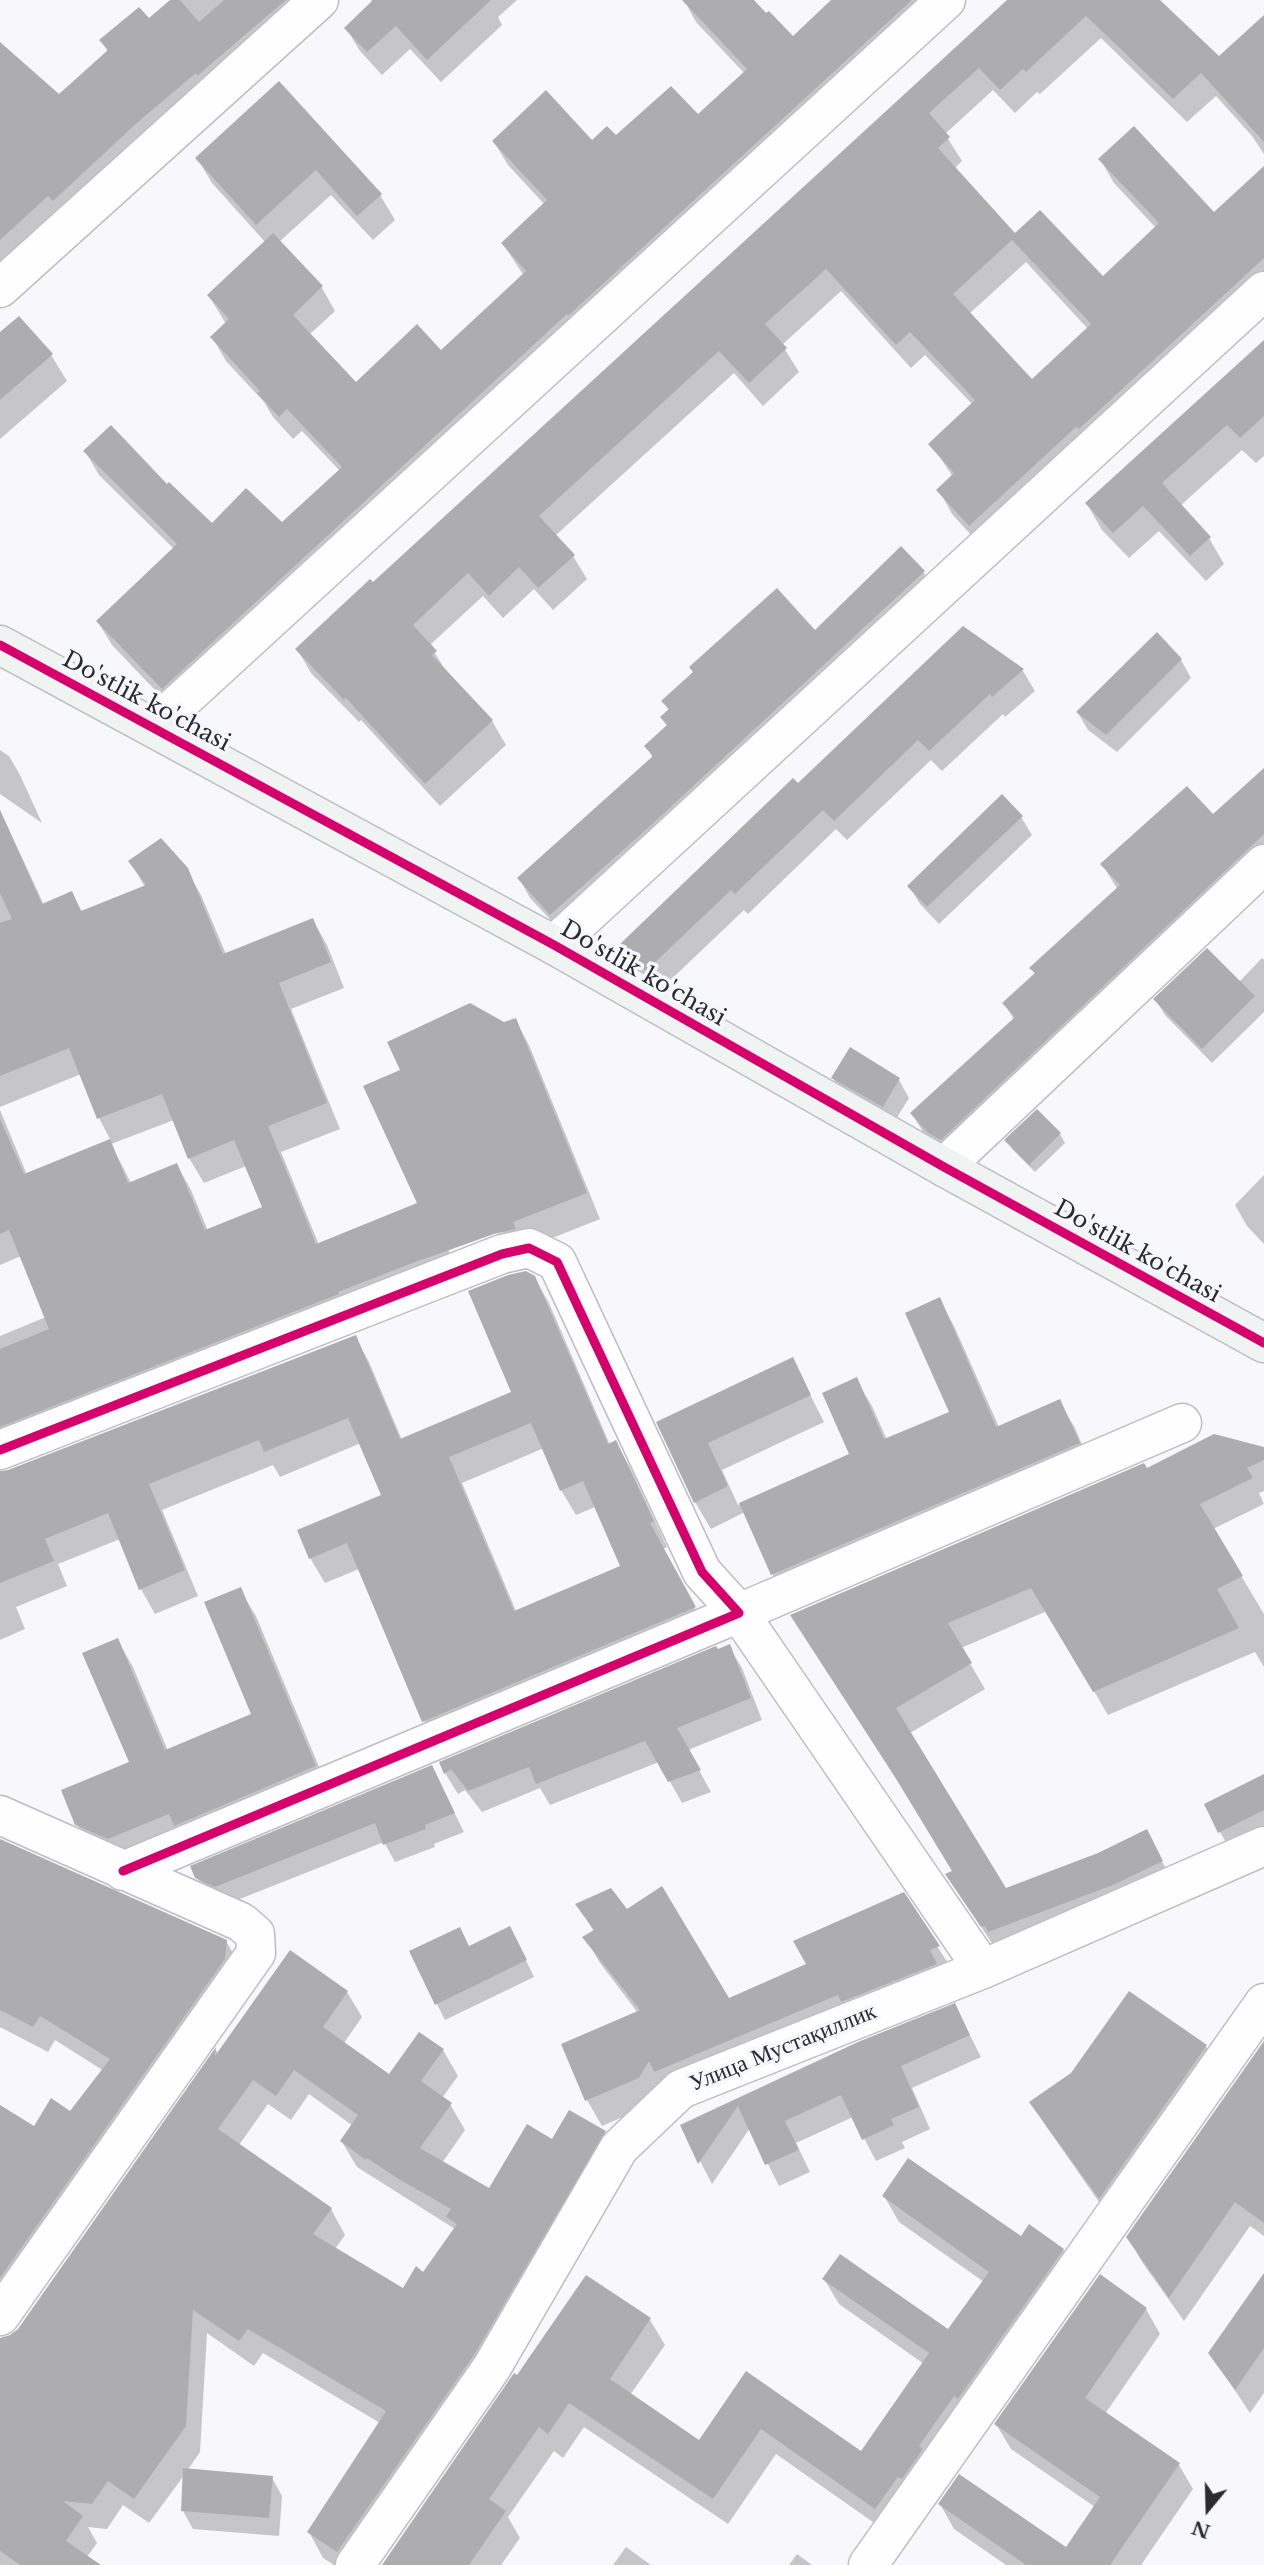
<!DOCTYPE html>
<meta charset="utf-8">
<style>
body{margin:0}
#map{position:relative;width:1264px;height:2565px;overflow:hidden;background:#f8f8fc;font-family:"Libre Baskerville",serif}
canvas{display:block}
.north{position:absolute;left:1173px;top:2474px;width:70px;height:70px;-webkit-text-stroke:5px #f6f7fe;paint-order:stroke;rotate:199deg;font-size:19px;font-weight:700;line-height:28px;text-align:center;color:#2b2b2e}
.north::after{content:'';display:block;margin:auto;width:24px;height:32px;background:#2b2b2e;clip-path:polygon(50% 0,100% 100%,50% 72%,0 100%)}
</style>
<div id="map">
<canvas width="1264" height="2565"></canvas>
<div class="north">N</div>
</div>
<script>
const ctx = document.querySelector('canvas').getContext('2d');
ctx.lineJoin = 'round';
function paint(path, color) {
  ctx.fillStyle = color;
  ctx.fill(path, 'evenodd');
}
function shape(rows) {
  const path = new Path2D();
  for (const r of rows) {
    path.moveTo(r[0], r[1]);
    for (let i = 2; i < r.length; i += 2) path.lineTo(r[i], r[i + 1]);
  }
  return path;
}
function stroke(path, color, width, dash) {
  ctx.strokeStyle = color;
  ctx.lineWidth = width;
  ctx.lineCap = dash ? 'butt' : 'round';
  ctx.setLineDash(dash || []);
  ctx.stroke(path);
}
function drawText(font, color, halo, rows, align = 'center') {
  ctx.font = font + ' "Libre Baskerville",serif';
  ctx.lineWidth = 7;
  ctx.setLineDash([]);
  ctx.textBaseline = 'middle';
  ctx.strokeStyle = halo;
  ctx.fillStyle = color;
  for (const [text, x, y, turn = 0] of rows) {
    ctx.save();
    ctx.translate(x, y);
    ctx.rotate((+turn || 0) * Math.PI / 180);
    ctx.textAlign = isNaN(turn) ? turn : align;
    if (halo) ctx.strokeText(text, 0, 0);
    ctx.fillText(text, 0, 0);
    ctx.restore();
  }
}
const shadow = shape([
 [173,0,326,0,0,270,0,44,59,96,108,52,101,40,149,20],
 [376,0,517,0,498,17,502,25,441,82,410,49,382,75,360,51,346,28],
 [684,0,752,0,793,38,834,0,950,0,176,712,112,645,98,622,174,549,99,475,85,451,167,486,212,526,282,524,340,471,302,431,293,439,273,417,264,402,226,361,212,337,226,324,209,296,266,243,212,183,197,158,279,84,380,195,395,220,373,240,331,195,279,242,322,288,335,311,309,335,356,384,441,353,524,276,503,244,545,205,508,165,494,142,592,143,698,117,745,74,696,22],
 [1009,0,1157,0,1219,59,1264,95,1264,154,1252,136,1216,96,1187,122,1101,38,1040,94,1037,92,1015,113,993,90,945,134,962,161,954,169,1015,235,1103,279,1156,228,1114,183,1100,159,1214,215,1264,169,1264,293,983,548,952,514,939,490,953,477,931,444,973,405,925,355,911,368,841,291,782,345,799,372,763,406,734,373,555,536,573,556,587,579,553,610,534,589,503,618,483,596,430,645,449,676,492,721,506,745,440,806,361,720,359,722,311,673,297,649,373,584],
 [1026,262,1088,329,1032,381,969,314],
 [0,334,51,355,67,381,0,439],
 [1264,342,1264,456,1256,463,1242,450,1180,506,1209,538,1224,564,1206,581,1159,531,1129,558,1102,530,1087,504],
 [901,548,924,573,935,592,563,933,530,898,519,878,653,758,646,746,668,727,662,717,669,711,664,701,815,633],
 [963,628,1023,671,1035,691,1005,717,1003,714,942,771,931,760,847,840,836,829,748,914,744,910,659,991,634,965,622,944,798,786],
 [1181,660,1191,678,1117,752,1088,730,1078,713],
 [0,750,9,756,20,775,42,823,0,794],
 [1264,770,1264,875,957,1166,928,1140,912,1114,1014,1020,1004,1003,1035,975,1032,968,1118,890,1102,864,1213,817],
 [0,810,44,905,71,893,83,913,145,887,130,861,186,869,201,895,226,954,313,920,327,945,344,988,291,1009,340,1129,281,1152,319,1245,420,1204,504,1024,515,1020,529,1045,600,1219,0,1459,0,1336,46,1317,21,1256,0,1265,0,1110,27,1175,111,1141,99,1118,81,1074,0,1107],
 [174,1120,189,1158,204,1183,246,1166,264,1208,208,1231,191,1190,177,1165,131,1183,111,1144],
 [502,1229,503,1232,449,1253,449,1249],
 [1021,817,1032,835,939,924,920,904,909,886],
 [1262,958,1264,960,1264,1012,1212,1063,1165,1015,1155,999,1239,982],
 [851,1050,899,1080,909,1098,893,1124,844,1096,833,1078],
 [1037,1111,1060,1134,1065,1143,1035,1172,1012,1149,1007,1140],
 [1264,1175,1264,1244,1247,1226,1235,1205],
 [534,1277,549,1303,610,1445,616,1443,630,1467,667,1547,663,1549,708,1633,438,1746,424,1721,359,1569,325,1583,310,1558,383,1496,361,1443,280,1477,273,1465,162,1510,198,1596,155,1614,141,1589,120,1539,58,1564,67,1586,16,1607,25,1629,0,1640,0,1473,8,1472,355,1337,369,1362,402,1440,514,1393],
 [544,1448,561,1490,576,1515,595,1507,622,1567,516,1611,462,1483],
 [939,1299,954,1326,999,1427,1059,1401,1075,1428,1093,1470,788,1601,773,1575,745,1512,711,1529,695,1502,658,1422,792,1359,824,1422,722,1470,738,1505,851,1455,856,1380,872,1406,887,1440,951,1413],
 [1264,1449,1264,1491,1259,1493,1264,1504,1213,1529,1264,1614,1264,1667,1255,1652,1108,1715,1047,1611,961,1648,985,1689,910,1733,1005,1890,1099,1855,1146,1831,1175,1886,997,1951,947,1875,954,1872,911,1802,792,1616,1146,1470],
 [240,1590,256,1616,330,1793,124,1865,93,1851,77,1824,131,1763,118,1641,133,1667,168,1751,254,1715],
 [729,1647,742,1668,762,1720,688,1750,711,1792,682,1803,659,1762,550,1805,540,1788,482,1812,465,1790,458,1794,445,1773,441,1763],
 [1264,1776,1264,1841,1234,1856,1220,1832],
 [441,1786,464,1832,434,1844,435,1847,395,1862,384,1842,227,1904,207,1896,197,1877],
 [0,1841,226,1941,241,1967,0,2324,0,2107,34,2129,71,2113,104,2071,55,2040,48,2052,0,2027],
 [903,1895,954,1972,602,2126,587,2100,638,2013,600,1963,585,1937,594,1932,578,1904,626,1911,728,2000,808,1965],
 [518,1944,534,1977,445,2020,411,1952],
 [347,1992,362,2017,344,2043,390,2076,443,2050,458,2076,442,2098,450,2104,465,2130,442,2163,490,2191,553,2141,604,2132,619,2158,360,2565,334,2565,323,2558,309,2532,380,2423,263,2353,254,2366,207,2333,200,2452,187,2471,272,2478,282,2496,279,2536,193,2529,183,2511,185,2474,149,2523,123,2505,107,2529,88,2527,97,2543,87,2557,97,2565,0,2565,0,2339,9,2338,19,2330,216,2050,219,2055],
 [309,2094,353,2126,342,2142,357,2167,455,2229,424,2274,404,2290,335,2249,345,2235,331,2209,239,2145,268,2104,291,2120],
 [1129,1993,1206,2047,1220,2071,1113,2222,1046,2126,1032,2102,1072,2075],
 [955,2006,981,2057,912,2088,930,2129,902,2142,905,2148,876,2161,853,2117,796,2143,810,2172,779,2186,750,2128,712,2184,682,2126],
 [1264,2074,1264,2236,1250,2226,1184,2321,1142,2262,1128,2237],
 [884,2196,1063,2250,1078,2275,890,2534,776,2454,728,2524,584,2427,563,2458,554,2451,508,2517,520,2538,501,2565,384,2565,587,2277,650,2320,665,2345,630,2395,699,2442,747,2373,862,2453,924,2364,839,2304,824,2279,949,2331,984,2282,899,2222],
 [1264,2276,1264,2393,1250,2413,1210,2353],
 [1146,2309,1160,2334,1105,2414,1179,2465,1193,2489,1141,2565,1006,2565,954,2529,940,2504,1066,2550,1095,2507,1011,2449,996,2424],
 [626,2547,651,2565,613,2565],
 [797,2554,812,2565,789,2565]
]);
const building = shape([
 [170,0,180,0,199,22,224,0,286,0,197,76,196,73,139,121,53,201,48,196,0,240,0,42,59,94,108,50,99,40,139,7,149,18],
 [371,0,491,0,427,60,396,26,367,52,344,28,372,1],
 [682,0,754,0,766,13,769,11,793,36,831,0,912,0,568,316,567,314,162,689,96,621,177,544,83,451,111,425,167,484,169,482,212,523,246,488,282,522,342,467,287,409,279,417,257,393,260,391,210,337,229,319,207,295,273,233,323,286,293,315,356,382,417,324,441,350,526,271,501,243,547,200,492,141,546,90,592,140,607,126,616,135,671,86,698,114,747,69],
 [1007,0,1160,0,1219,56,1264,15,1264,142,1201,73,1173,99,1086,16,1026,72,1023,69,1000,90,979,68,929,113,950,137,938,148,1015,233,1040,210,1103,276,1159,223,1098,159,1134,126,1214,212,1264,166,1264,258,1079,429,1076,427,969,526,936,490,954,473,928,444,975,400,910,332,896,345,826,269,765,324,787,348,749,383,719,351,539,516,575,555,538,588,519,567,489,596,468,573,413,625,437,651,432,655,493,720,425,784,346,698,344,700,295,649,370,579,373,582],
 [1012,240,1091,324,1032,379,953,294],
 [279,81,382,194,357,216,316,170,256,225,195,158],
 [19,316,53,354,0,400,0,332],
 [1264,340,1264,416,1240,438,1227,425,1162,483,1211,537,1190,556,1143,506,1113,533,1085,503],
 [901,546,925,571,648,828,550,915,517,878,653,756,644,746,667,725,660,717,669,709,661,701,693,672,689,667,777,588,815,630],
 [963,626,1024,669,992,697,990,694,929,751,918,740,834,821,823,810,735,894,731,890,646,971,620,944,793,778,798,783],
 [1157,632,1182,659,1106,735,1076,712],
 [1264,768,1264,834,941,1140,928,1133,910,1113,1015,1017,1002,1003,1035,973,1029,968,1120,885,1100,864,1187,786,1213,814],
 [1002,794,1023,816,927,907,907,886],
 [0,810,42,904,72,891,81,911,146,885,128,861,161,838,188,868,223,954,313,918,331,962,279,983,327,1103,268,1126,316,1244,417,1203,363,1086,400,1070,387,1042,470,1003,504,1022,516,1018,587,1193,513,1222,516,1229,494,1234,410,1264,338,1292,339,1294,0,1427,0,1349,49,1329,9,1230,0,1234,0,1119,24,1174,110,1139,128,1183,177,1163,205,1230,262,1207,234,1140,188,1159,162,1094,97,1119,69,1048,0,1076,0,923,12,919,0,893],
 [1207,948,1255,996,1202,1049,1153,999],
 [850,1047,900,1078,883,1107,831,1078],
 [1037,1109,1061,1133,1029,1165,1004,1140],
 [526,1271,535,1276,608,1444,616,1440,654,1521,650,1523,696,1607,422,1722,347,1543,309,1559,297,1530,381,1495,348,1418,264,1452,259,1440,149,1484,185,1570,139,1590,108,1513,45,1539,54,1561,0,1583,0,1471,8,1470,356,1335,400,1439,511,1392,468,1291,508,1275],
 [531,1423,560,1491,583,1481,620,1566,514,1611,449,1457],
 [940,1297,996,1427,1060,1399,1080,1443,771,1575,739,1503,849,1454,822,1393,857,1377,884,1439,949,1412,905,1313],
 [793,1357,811,1395,708,1443,728,1486,694,1503,656,1422],
 [1214,1434,1264,1447,1264,1460,1247,1468,1253,1478,1200,1504,1243,1576,1217,1589,1239,1628,1093,1692,1031,1588,948,1623,972,1663,896,1708,1006,1888,1098,1853,1147,1829,1163,1861,1113,1885,988,1932,985,1926,981,1927,945,1874,952,1871,895,1777,790,1615,1144,1463,1147,1468],
 [241,1587,316,1766,174,1826,169,1814,108,1839,75,1825,61,1790,129,1762,82,1653,118,1638,165,1750,251,1714,204,1602],
 [730,1644,751,1698,677,1728,701,1770,668,1782,645,1741,536,1784,529,1767,468,1791,451,1769,444,1774,439,1762,716,1646,718,1649],
 [432,1765,455,1813,425,1825,426,1829,383,1845,375,1823,215,1887,195,1878,190,1866],
 [1264,1774,1264,1810,1218,1833,1204,1804],
 [0,1839,227,1940,225,1959,0,2278,0,2105,34,2126,51,2098,70,2111,110,2059,40,2016,33,2027,0,2010],
 [662,1886,729,1998,806,1964,793,1941,904,1892,940,1946,930,1950,937,1964,841,2002,838,1995,654,2072,649,2061,639,2078,585,2101,561,2044,640,2010,582,1937,594,1930,575,1904,611,1888,627,1909],
 [510,1926,527,1960,435,2005,409,1951,460,1927,469,1946],
 [290,1950,348,1991,323,2027,389,2074,419,2032,444,2049,421,2081,452,2103,420,2148,489,2188,527,2124,552,2139,569,2110,606,2131,474,2355,337,2552,307,2532,386,2411,248,2329,239,2341,193,2310,186,2426,134,2499,108,2481,92,2504,63,2501,83,2516,66,2541,101,2565,20,2565,0,2551,0,2338,10,2335,18,2329,216,2047,215,2056],
 [294,2070,358,2115,340,2141,366,2160,367,2158,397,2178,451,2209,446,2217,457,2224,423,2272,416,2266,403,2288,313,2234,332,2208,218,2129,253,2080,276,2096],
 [1129,1991,1207,2045,1099,2199,1029,2102,1071,2073],
 [955,2003,970,2035,901,2066,919,2107,891,2119,894,2125,862,2140,841,2095,785,2121,799,2150,765,2165,738,2106,698,2164,680,2125,858,2042],
 [1264,2041,1264,2223,1235,2202,1169,2298,1126,2237],
 [908,2158,1021,2236,1029,2224,1064,2249,958,2399,954,2396,919,2446,923,2449,902,2479,898,2477,875,2509,761,2429,713,2499,569,2403,548,2434,539,2427,489,2499,506,2511,469,2565,382,2565,514,2373,517,2375,586,2275,651,2318,610,2379,699,2440,746,2371,861,2451,929,2353,822,2279,840,2254,948,2329,989,2272,882,2196],
 [1264,2273,1264,2348,1235,2390,1208,2353],
 [1100,2274,1147,2308,1085,2398,1180,2463,1110,2565,1026,2565,938,2504,959,2474,1066,2547,1100,2497,994,2424],
 [183,2468,273,2476,269,2518,181,2511]
]);
const street = shape([
 [0,288,319,0],
 [153,727,946,0],
 [554,945,1264,291],
 [944,1167,1264,864],
 [0,1450,502,1254,529,1248,557,1262,702,1572,739,1613,123,1871],
 [0,1815,241,1922,255,1934,256,1953,0,2316],
 [983,1969,739,1613,1182,1423],
 [355,2565,492,2367,619,2148,681,2089,983,1969,1264,1846],
 [868,2565,1264,2003]
]);
const secondary = shape([
 [0,645,554,945,944,1167,1264,1343]
]);
const cycleway = shape([
 [0,645,554,945,944,1167,1264,1343],
 [0,1450,502,1254,529,1248,557,1262,702,1572,739,1613,123,1871]
]);
const streetNames = [
 ["Do'stlik ko'chasi",146,702,28],
 ["Do'stlik ko'chasi",643,974,30],
 ["Do'stlik ko'chasi",1137,1252,29],
 ["Улица Мустақиллик",783,2048,-22]
];
paint(shadow, '#0003');
paint(building, '#adacae');
stroke(street, '#bebec1', 41);
stroke(secondary, '#bebec1', 41);
stroke(street, '#fefeff', 38);
stroke(secondary, '#eff3f2', 38);
stroke(cycleway, '#d6006c', 9);
drawText('23px', '#2b2b2e', '#f6f7fe', streetNames);
</script>
